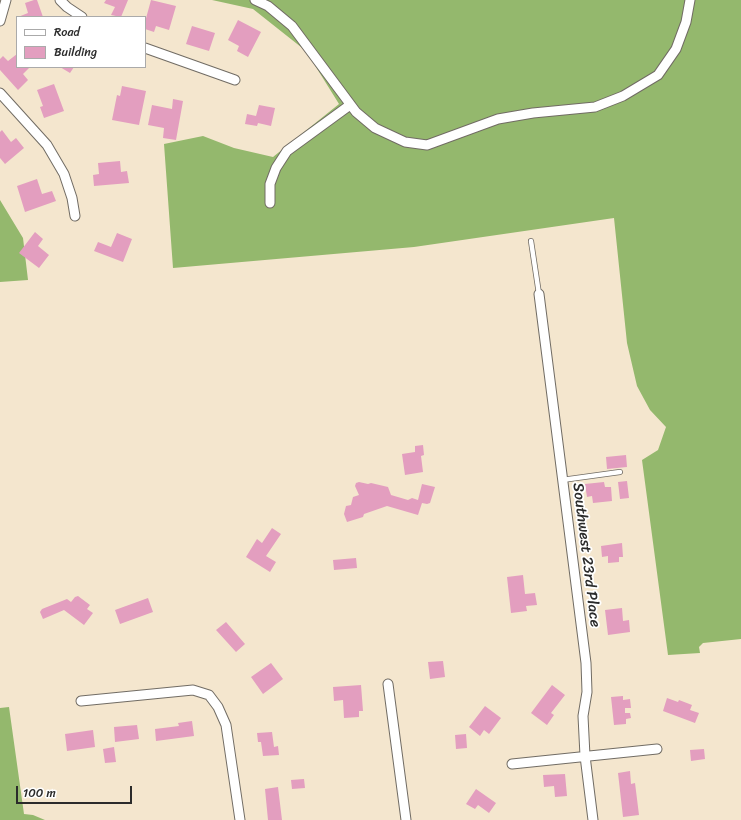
<!DOCTYPE html>
<style>
body{margin:0}
#map{position:relative;width:741px;height:820px;overflow:hidden;background:#f4e6ce;font-family:Sriracha,sans-serif}
canvas{display:block}
.legend{position:absolute;left:16px;top:16px;width:130px;height:52px;box-sizing:border-box;background:#fff;border:1px solid #aaa;margin:0;padding:5px 7px;list-style:none;font-size:12px;color:#2b2b2b}
.legend li{display:flex;align-items:center;gap:8px;height:20px}
.legend b{width:20px;border:1px solid #aaa}
.scale{position:absolute;left:16px;top:786px;width:116px;height:18px;box-sizing:border-box;border:2px solid #2b2b2b;border-top:0;padding-left:5px;font-size:12px;line-height:14px;white-space:nowrap;color:#2b2b2b;-webkit-text-stroke:3px #fff;paint-order:stroke}
</style>
<div id="map">
<canvas width="741" height="820"></canvas>
<ul class="legend">
<li><b style="height:5px;background:#fff"></b>Road</li>
<li><b style="height:11px;background:#e39ebf"></b>Building</li>
</ul>
<div class="scale">100 m</div>
</div>
<script>
const ctx = document.querySelector('canvas').getContext('2d');
ctx.lineJoin = 'round';
function paint(path, color) {
  ctx.fillStyle = color;
  ctx.fill(path, 'evenodd');
}
function shape(rows) {
  const path = new Path2D();
  for (const r of rows) {
    path.moveTo(r[0], r[1]);
    for (let i = 2; i < r.length; i += 2) path.lineTo(r[i], r[i + 1]);
  }
  return path;
}
function stroke(path, color, width, dash) {
  ctx.strokeStyle = color;
  ctx.lineWidth = width;
  ctx.lineCap = dash ? 'butt' : 'round';
  ctx.setLineDash(dash || []);
  ctx.stroke(path);
}
function drawText(font, color, halo, rows, align = 'center') {
  ctx.font = font + ' Sriracha,sans-serif';
  ctx.lineWidth = 3.5;
  ctx.setLineDash([]);
  ctx.textBaseline = 'middle';
  ctx.strokeStyle = halo;
  ctx.fillStyle = color;
  for (const [text, x, y, turn = 0] of rows) {
    ctx.save();
    ctx.translate(x, y);
    ctx.rotate((+turn || 0) * Math.PI / 180);
    ctx.textAlign = isNaN(turn) ? turn : align;
    if (halo) ctx.strokeText(text, 0, 0);
    ctx.fillText(text, 0, 0);
    ctx.restore();
  }
}
const forest = shape([
 [212,0,741,0,741,639,703,643,699,647,700,653,668,655,642,460,658,450,666,427,650,410,637,386,627,343,614,218,414,247,173,268,164,144,203,136,234,148,273,157,339,104,306,51,253,9],
 [0,200,23,238,28,280,0,282],
 [9,707,24,814,33,815,45,820,0,820,0,708]
]);
const building = shape([
 [34,0,37,0,43,17,18,17,28,13,25,3],
 [106,0,128,0,121,17,111,15,115,7,104,3],
 [151,0,176,6,169,30,156,26,154,32,145,29,145,22],
 [238,20,261,32,248,57,237,51,239,46,228,40],
 [192,26,215,33,209,51,186,44],
 [17,54,17,67,30,67,23,74,28,80,18,90,0,70,0,59,3,56,8,61],
 [60,67,74,67,70,73],
 [54,84,64,111,44,118,40,107,43,106,37,90],
 [122,86,146,91,139,125,112,120,117,95,120,96],
 [173,99,183,101,176,140,163,138,164,128,148,125,152,105,172,109],
 [259,105,275,108,271,126,258,123,257,126,245,124,247,114,256,116],
 [2,130,11,142,16,138,24,148,5,164,0,158,0,132],
 [120,161,121,172,127,171,129,183,94,186,93,175,99,174,98,163],
 [37,179,42,194,52,191,56,201,25,212,17,186],
 [35,232,43,239,38,246,49,255,39,268,19,253],
 [117,233,132,239,123,262,94,251,98,242,111,247],
 [423,445,424,455,421,456,423,472,405,475,402,454,415,452,415,446],
 [626,455,627,467,607,469,606,457],
 [627,481,629,498,620,499,618,482],
 [359,482,368,484,371,483,388,487,391,495,408,500,412,498,418,500,422,484,435,487,430,503,427,504,422,503,418,515,387,506,364,514,363,517,347,522,344,514,346,506,351,505,353,497,359,495,355,486,356,483],
 [604,482,605,487,611,487,612,501,593,503,592,496,587,497,585,484],
 [272,528,281,534,266,556,276,562,270,572,246,557,257,539,262,543],
 [622,543,623,557,619,557,619,562,608,563,608,556,602,557,601,546],
 [356,558,357,568,334,570,333,560],
 [523,575,525,594,535,593,537,605,526,606,527,611,511,613,507,577],
 [78,596,90,605,87,609,93,613,84,625,64,610,43,619,40,612,42,609,67,599,71,602,75,597],
 [148,598,153,612,120,624,115,610],
 [622,608,623,621,629,620,630,632,608,635,605,610],
 [226,622,245,644,236,652,216,630],
 [443,661,445,677,430,679,428,662],
 [271,663,283,679,263,694,251,677],
 [361,685,363,711,359,711,359,717,344,718,343,700,334,701,333,687],
 [552,685,565,695,551,713,554,715,547,725,531,713],
 [623,696,623,700,630,699,631,708,625,708,625,713,630,713,631,718,626,719,626,724,614,725,611,697],
 [667,698,678,702,679,700,692,705,690,710,699,713,695,723,663,711],
 [485,706,501,718,489,734,484,730,480,736,469,727],
 [192,721,194,736,156,741,155,729,179,726,178,723],
 [137,725,139,739,115,742,114,727],
 [93,730,95,747,67,751,65,734],
 [272,732,274,747,278,746,279,755,263,756,261,742,258,742,257,733],
 [466,734,467,748,456,749,455,735],
 [114,747,116,762,105,763,103,749],
 [704,749,705,759,691,761,690,750],
 [630,771,631,784,635,783,639,815,623,817,618,773],
 [565,774,567,796,555,797,554,786,544,787,543,775],
 [304,779,305,788,292,789,291,780],
 [278,787,282,820,268,820,265,789],
 [476,789,496,803,489,813,478,805,475,809,466,804]
]);
const service = shape([
 [531,241,539,294],
 [562,480,620,472]
]);
const minor = shape([
 [60,0,67,7,82,17],
 [255,0,268,6,292,26,356,112,375,128,405,142,427,145,498,119,533,113,595,107,623,96,658,75,676,49,686,22,690,0],
 [0,21,6,0],
 [145,48,235,80],
 [0,93,47,145,64,174,72,198,75,216],
 [270,203,270,184,276,168,287,151,350,105],
 [539,294,586,663,587,692,583,716,585,756,593,820],
 [388,684,406,820],
 [81,701,193,690,209,695,218,707,226,725,240,820],
 [512,764,657,749]
]);
const streetNames = [
 ["Southwest 23rd Place",586,555,83]
];
paint(forest, '#94b86d');
paint(building, '#e39ebf');
stroke(service, '#716c64', 6);
stroke(minor, '#716c64', 11);
stroke(service, '#fff', 4.5);
stroke(minor, '#fff', 9);
drawText('15px', '#2b2b2b', '#fff', streetNames);
</script>
